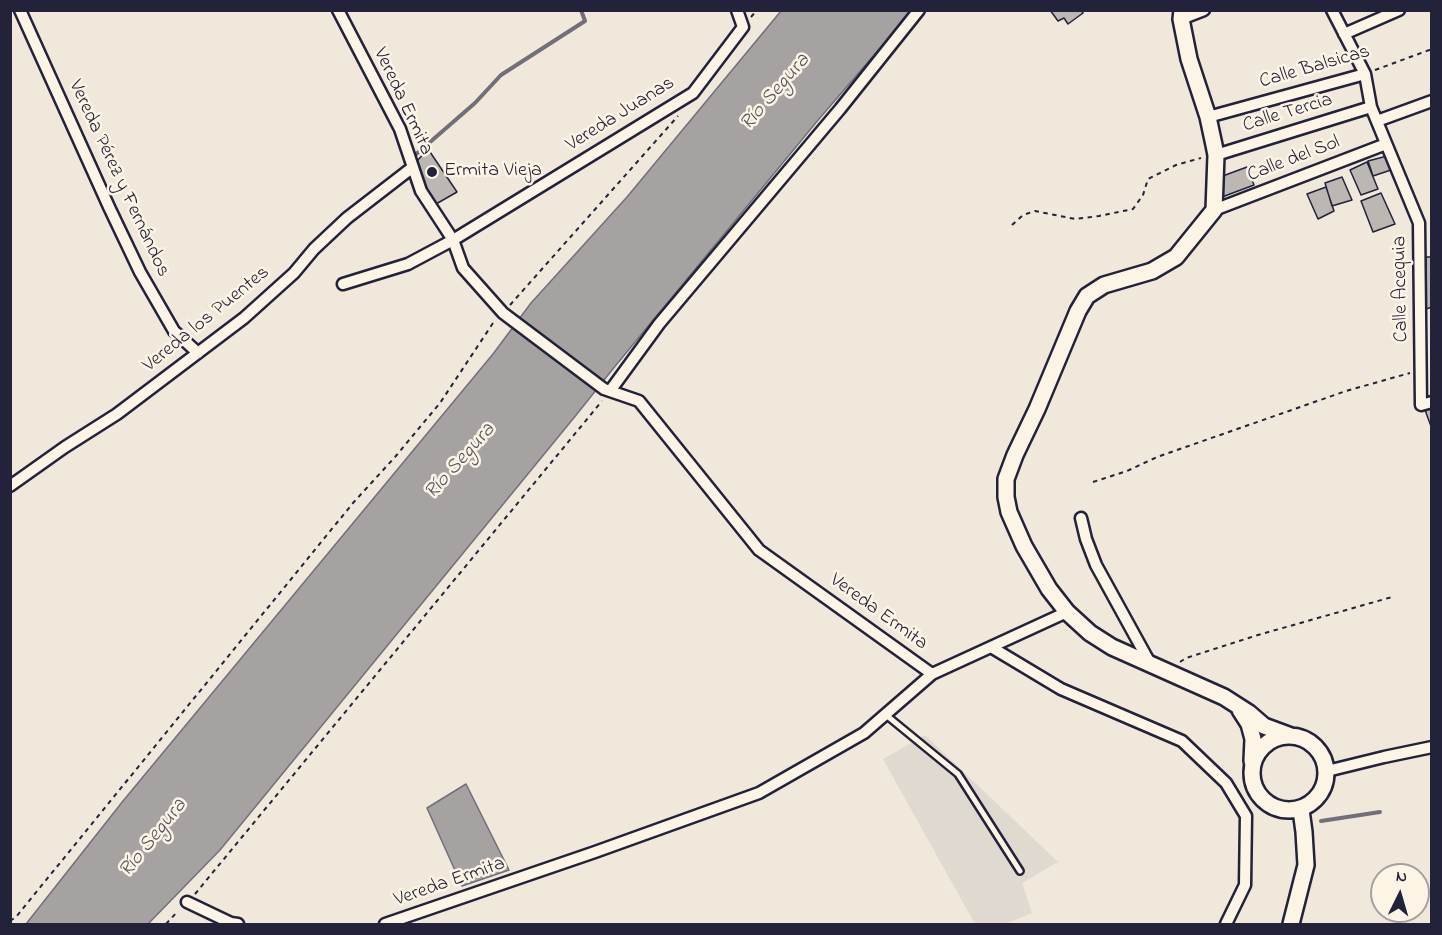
<!DOCTYPE html>
<meta charset="utf-8">
<style>
body{margin:0}
#map{position:relative;width:1442px;height:935px;overflow:hidden;background:#efe8db;font-family:"Indie Flower",sans-serif}
canvas{display:block}
.frame{position:absolute;inset:0;border:12px solid #22223b;pointer-events:none}
.north{position:absolute;left:1370px;top:863px;width:60px;height:60px;box-sizing:border-box;background:#fcf5e5;border:2px solid #a5a1a1;border-radius:50%;rotate:5deg;font-size:16px;font-weight:700;line-height:24px;text-align:center;color:#22223b}
.north::after{content:'';display:block;margin:auto;width:21px;height:27px;background:#22223b;clip-path:polygon(50% 0,100% 100%,50% 72%,0 100%)}
</style>
<div id="map">
<canvas width="1442" height="935"></canvas>
<div class="frame"></div>
<div class="north">N</div>
</div>
<script>
const ctx = document.querySelector('canvas').getContext('2d');
ctx.lineJoin = 'round';
function paint(path, color) {
  ctx.fillStyle = color;
  ctx.fill(path, 'evenodd');
}
function shape(rows) {
  const path = new Path2D();
  for (const r of rows) {
    if (r.length === 3) {
      path.moveTo(r[0] + r[2], r[1]);
      path.arc(r[0], r[1], r[2], 0, 2 * Math.PI);
      continue;
    }
    path.moveTo(r[0], r[1]);
    for (let i = 2; i < r.length; i += 2) path.lineTo(r[i], r[i + 1]);
  }
  return path;
}
function stroke(path, color, width, dash) {
  ctx.strokeStyle = color;
  ctx.lineWidth = width;
  ctx.lineCap = dash ? 'butt' : 'round';
  ctx.setLineDash(dash || []);
  ctx.stroke(path);
}
function drawText(font, color, halo, rows, align = 'center') {
  ctx.font = font + ' "Indie Flower",sans-serif';
  ctx.lineWidth = 5;
  ctx.setLineDash([]);
  ctx.textBaseline = 'middle';
  ctx.strokeStyle = halo;
  ctx.fillStyle = color;
  for (const [text, x, y, turn = 0] of rows) {
    ctx.save();
    ctx.translate(x, y);
    ctx.rotate((+turn || 0) * Math.PI / 180);
    ctx.textAlign = isNaN(turn) ? turn : align;
    if (halo) ctx.strokeText(text, 0, 0);
    ctx.fillText(text, 0, 0);
    ctx.restore();
  }
}
const built = shape([
 [925,735,1058,862,1022,883,1032,913,1005,924,975,924,883,759]
]);
const water = shape([
 [781,11,912,11,819,119,612,370,577,414,220,850,148,924,26,924,123,801,493,354,531,303,627,197,781,11],
 [466,784,509,870,462,886,427,808,466,784]
]);
const stream = shape([
 [414,156,475,103,501,75,585,21,581,10],
 [1321,821,1380,812]
]);
const building = shape([
 [1050,10,1081,10,1083,13,1068,24,1064,18,1058,21,1050,10],
 [428,149,457,192,436,204,424,183,417,161,428,149],
 [1387,156,1391,170,1373,176,1368,161,1387,156],
 [1367,162,1378,189,1361,195,1350,170,1367,162],
 [1247,167,1254,185,1222,197,1220,177,1247,167],
 [1342,177,1352,200,1332,206,1325,183,1342,177],
 [1326,187,1334,211,1318,219,1307,194,1326,187],
 [1381,193,1395,224,1373,232,1361,201,1381,193],
 [1426,257,1432,257,1432,307,1426,309,1426,257],
 [1432,408,1432,429,1425,410,1432,408]
]);
const path = shape([
 [751,17,757,10],
 [1375,70,1432,49],
 [1012,225,1023,215,1035,211,1075,219,1099,216,1133,209,1143,195,1148,179,1176,165,1201,158],
 [510,305,678,116],
 [1093,482,1127,471,1157,457,1346,391,1410,373],
 [1180,662,1186,658,1258,635,1392,597],
 [195,894,602,401],
 [10,921,16,917,353,503,395,457,440,403,495,320],
 [166,924,178,911]
]);
const service = shape([
 [886,715,958,774,1020,871]
]);
const minor = shape([
 [20,10,109,207,140,272,174,331,198,353],
 [338,10,400,129,421,191,453,240,463,268,503,313,604,389,639,401,759,550,932,674],
 [1332,10,1365,74,1371,107,1419,223,1421,405,1432,402],
 [1181,19,1204,10],
 [1344,34,1399,10],
 [1208,117,1365,74],
 [1377,121,1432,101],
 [1216,155,1371,107],
 [1214,210,1386,144],
 [343,284,408,264,453,240,693,93,743,27,737,10],
 [610,391,659,324,840,109,919,10],
 [10,486,65,447,117,414,244,318,294,273,314,249,347,218,413,167],
 [1081,518,1086,539,1096,565,1151,665],
 [991,647,1061,689,1182,741,1226,783,1246,816,1245,885,1226,924],
 [1327,771,1384,757,1432,747],
 [187,902,231,923,238,924],
 [385,924,595,852,759,793,864,733,932,674,1067,612]
]);
const secondary = shape([
 [1182,10,1181,19,1189,59,1208,117,1214,145,1216,155,1214,210,1176,257,1152,271,1104,285,1087,296,1078,311,1037,409,1015,455,1006,479,1006,497,1009,512,1024,546,1049,589,1067,612,1090,633,1112,647,1224,697,1249,713,1264,726,1291,736],
 [1240,710,1249,724,1253,739,1252,761],
 [1289,773,37],
 [1291,924,1306,865,1304,832,1301,810]
]);
const markers = [
 [432,172,6,"#22223b"]
];
const streetNames = [
 ["Calle Balsicas",1315,68,-16],
 ["Vereda Ermita",402,102,65],
 ["Calle Tercia",1288,114,-17],
 ["Vereda Juanas",621,115,-32],
 ["Calle del Sol",1294,160,-21],
 ["Vereda Pérez y Fernándos",118,179,65],
 ["Calle Acequia",1402,289,-91],
 ["Vereda los Puentes",207,320,-39],
 ["Vereda Ermita",878,613,36],
 ["Vereda Ermita",450,883,-19]
];
const poiNames = [
 ["Ermita Vieja",444,172]
];
const waterNames = [
 ["Río Segura",776,93,-49],
 ["Río Segura",461,462,-48],
 ["Río Segura",154,839,-51]
];
paint(built, '#e0d9cf');
paint(water, '#a6a2a2');
stroke(water, '#716f79', 1.5);
stroke(stream, '#716f79', 4);
paint(building, '#bcb7b3');
stroke(building, '#22223b', 1.5);
stroke(service, '#22223b', 10);
stroke(minor, '#22223b', 15);
stroke(secondary, '#22223b', 20);
stroke(path, '#22223b', 2, [4.5, 4.5]);
stroke(service, '#fcf5e5', 5);
stroke(minor, '#fcf5e5', 10);
stroke(secondary, '#fcf5e5', 15);
for (const [x, y, r, color] of markers) {
  const dot = new Path2D();
  dot.arc(x, y, r, 0, 2 * Math.PI);
  ctx.fillStyle = color;
  ctx.fill(dot);
  stroke(dot, '#fcf5e5', 2);
}
drawText('20px', '#22223b', '#fcf5e5', streetNames);
drawText('20px', '#22223b', '#fcf5e5', poiNames, 'left');
drawText('italic 21px', '#575564', '#fcf5e5', waterNames);
</script>
